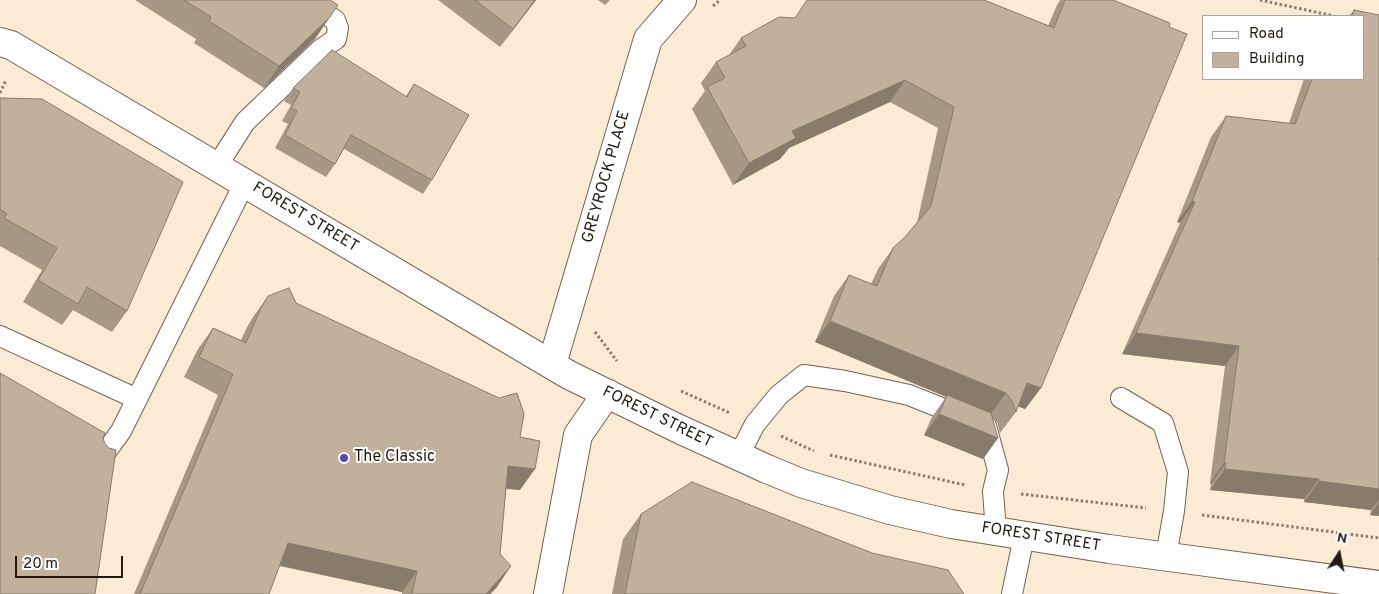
<!DOCTYPE html>
<style>
body{margin:0}
#map{position:relative;width:1379px;height:594px;overflow:hidden;background:#fcebd4;font-family:Overpass,sans-serif}
canvas{display:block}
.legend{position:absolute;left:1202px;top:15px;width:162px;height:65px;box-sizing:border-box;background:#fff;border:1px solid #a6a3a0;margin:0;padding:6px 9px;list-style:none;font-size:15px;color:#201a12}
.legend li{display:flex;align-items:center;gap:10px;height:25px}
.legend b{width:25px;border:1px solid #a6a3a0}
.north{position:absolute;left:1314px;top:529px;width:50px;height:50px;-webkit-text-stroke:4px #fff;paint-order:stroke;rotate:11deg;font-size:14px;font-weight:700;line-height:20px;text-align:center;color:#201a12}
.north::after{content:'';display:block;margin:auto;width:18px;height:22px;background:#201a12;clip-path:polygon(50% 0,100% 100%,50% 72%,0 100%)}
.scale{position:absolute;left:15px;top:556px;width:108px;height:22px;box-sizing:border-box;border:2px solid #201a12;border-top:0;padding-left:6px;font-size:15px;line-height:18px;white-space:nowrap;color:#201a12;-webkit-text-stroke:4px #fff;paint-order:stroke}
</style>
<div id="map">
<canvas width="1379" height="594"></canvas>
<ul class="legend">
<li><b style="height:6px;background:#fff"></b>Road</li>
<li><b style="height:14px;background:#c1b19b"></b>Building</li>
</ul>
<div class="north">N</div>
<div class="scale">20 m</div>
</div>
<script>
const ctx = document.querySelector('canvas').getContext('2d');
ctx.lineJoin = 'round';
function shape(rows) {
  const path = new Path2D();
  for (const r of rows) {
    path.moveTo(r[0], r[1]);
    for (let i = 2; i < r.length; i += 2) path.lineTo(r[i], r[i + 1]);
  }
  return path;
}
function stroke(path, color, width, dash) {
  ctx.strokeStyle = color;
  ctx.lineWidth = width;
  ctx.lineCap = dash ? 'butt' : 'round';
  ctx.setLineDash(dash || []);
  ctx.stroke(path);
}
function paint(path, color) {
  ctx.fillStyle = color;
  ctx.fill(path, 'evenodd');
}
function drawText(font, color, halo, rows, align = 'center') {
  ctx.font = font + ' Overpass,sans-serif';
  ctx.lineWidth = 4;
  ctx.setLineDash([]);
  ctx.textBaseline = 'middle';
  ctx.strokeStyle = halo;
  ctx.fillStyle = color;
  for (const [text, x, y, turn = 0] of rows) {
    ctx.save();
    ctx.translate(x, y);
    ctx.rotate((+turn || 0) * Math.PI / 180);
    ctx.textAlign = isNaN(turn) ? turn : align;
    if (halo) ctx.strokeText(text, 0, 0);
    ctx.fillText(text, 0, 0);
    ctx.restore();
  }
}
const path = shape([
 [1260,0,1334,16],
 [713,6,720,0],
 [0,93,6,80],
 [595,332,617,361],
 [681,391,730,413],
 [781,436,814,451],
 [830,455,965,485],
 [1021,494,1146,508],
 [1202,515,1379,538]
]);
const service = shape([
 [217,166,245,122,320,50,336,39,338,28,335,20,303,0],
 [0,336,137,399,245,182],
 [1121,398,1163,423,1178,472,1174,511,1166,556],
 [738,457,755,424,779,395,804,375,845,381,909,395,986,426,998,470,993,491,996,532],
 [100,460,121,431,137,399],
 [1012,594,1024,536]
]);
const minor = shape([
 [552,364,648,39,682,0]
]);
const tertiary = shape([
 [0,42,11,45,21,51,569,375,679,429,767,469,801,483,890,510,951,524,1109,549,1379,585],
 [548,594,578,435,607,393]
]);
const wall = shape([
 [135,0,330,0,315,39,264,88,194,43,196,39],
 [438,0,536,0,500,47],
 [598,0,610,0,605,5],
 [807,0,1048,26,1057,5,1060,0,1113,0,1041,388,1025,409,1018,406,1016,412,1000,433,997,422,992,417,998,438,983,459,924,435,932,417,946,397,815,342,834,296,849,275,871,284,878,269,893,248,905,237,917,223,938,128,890,102,789,148,780,159,733,185,692,109,705,91,701,83,716,62,729,55,741,38,795,18],
 [1354,10,1379,15,1379,516,1370,515,1371,510,1304,502,1304,499,1210,490,1211,484,1210,483,1225,366,1122,354,1180,223,1177,222,1211,137,1226,116,1289,123,1304,79,1363,79,1363,16,1349,16],
 [414,84,432,180,423,194,344,149,335,164,326,177,275,148,288,124,282,121,291,105,284,101,293,88,406,96],
 [0,98,127,311,112,332,73,310,62,325,23,302,42,270,0,246],
 [268,296,296,303,520,437,520,490,506,489,497,587,490,594,402,594,402,592,279,566,269,594,134,594,218,395,184,377,198,349,213,328,241,340,246,329,253,317],
 [641,514,964,594,612,594,623,539]
]);
const shadedWall = shape([
 [535,0,536,0,500,47,513,29],
 [330,17,315,39,264,88,279,66],
 [905,80,890,102,789,148,780,159,733,185,749,163,792,131],
 [1192,201,1195,202,1180,223,1177,222],
 [830,321,1006,393,990,415,815,342],
 [1136,333,1239,346,1225,366,1122,354],
 [1027,383,1041,388,1025,409,1014,405],
 [939,414,998,438,983,459,924,435],
 [1224,463,1226,463,1211,484,1210,483],
 [508,466,535,469,520,490,494,487],
 [1225,469,1319,479,1304,499,1210,490],
 [1319,481,1379,489,1379,499,1371,510,1304,502],
 [1379,502,1379,516,1370,515],
 [288,543,417,571,402,592,273,564],
 [511,566,497,587,490,594,486,594]
]);
const building = shape([
 [184,0,330,0,338,5,330,17,279,66,209,21,211,17,184,0],
 [475,0,535,0,513,29,475,0],
 [807,0,984,0,1054,28,1065,0,1113,0,1170,23,1169,27,1187,34,1041,388,1027,383,1016,412,1012,401,1006,393,830,321,849,275,877,286,893,248,905,237,931,206,954,107,905,80,792,131,796,138,749,163,707,87,725,78,716,62,746,46,741,38,779,17,795,18,807,0],
 [1354,10,1379,15,1379,258,1378,259,1379,259,1379,489,1319,481,1319,479,1225,469,1226,463,1224,463,1239,346,1136,333,1195,202,1192,201,1226,116,1295,124,1312,79,1363,79,1363,16,1352,16,1354,10],
 [332,50,407,97,414,84,469,115,432,180,351,135,335,164,285,135,297,111,291,108,300,92,293,88,332,50],
 [0,98,42,99,183,182,127,311,87,287,78,304,38,280,57,248,4,218,7,214,0,209,0,98],
 [289,288,296,303,499,398,517,393,524,414,520,437,540,441,535,469,508,466,500,554,511,566,486,594,412,594,417,571,288,543,269,594,140,594,233,374,199,357,213,328,246,343,261,308,268,296,289,288],
 [0,373,105,433,103,438,105,444,109,448,116,450,95,594,0,594,0,373],
 [947,395,991,413,998,438,939,414,947,395],
 [692,482,872,553,948,570,964,594,625,594,641,514,692,482]
]);
const markers = [
 [344,458,5,"#5a46be"]
];
const streetNames = [
 ["GREYROCK PLACE",607,177,-74],
 ["FOREST STREET",305,218,31],
 ["FOREST STREET",657,418,26],
 ["FOREST STREET",1041,538,9]
];
const poiNames = [
 ["The Classic",354,458]
];
stroke(service, '#72634f', 22);
stroke(minor, '#72634f', 30);
stroke(tertiary, '#72634f', 30);
stroke(path, '#897e6f', 3, [2.5, 2.5]);
stroke(service, '#fff', 20);
stroke(minor, '#fff', 28);
stroke(tertiary, '#fff', 28);
paint(wall, '#a69885');
paint(shadedWall, '#877c6c');
paint(building, '#c1b19b');
stroke(building, '#877c6c', 1);
for (const [x, y, r, color] of markers) {
  const dot = new Path2D();
  dot.arc(x, y, r, 0, 2 * Math.PI);
  ctx.fillStyle = color;
  ctx.fill(dot);
  stroke(dot, '#fff', 2);
}
drawText('16px', '#201a12', '#fff', streetNames);
drawText('16px', '#201a12', '#fff', poiNames, 'left');
</script>
